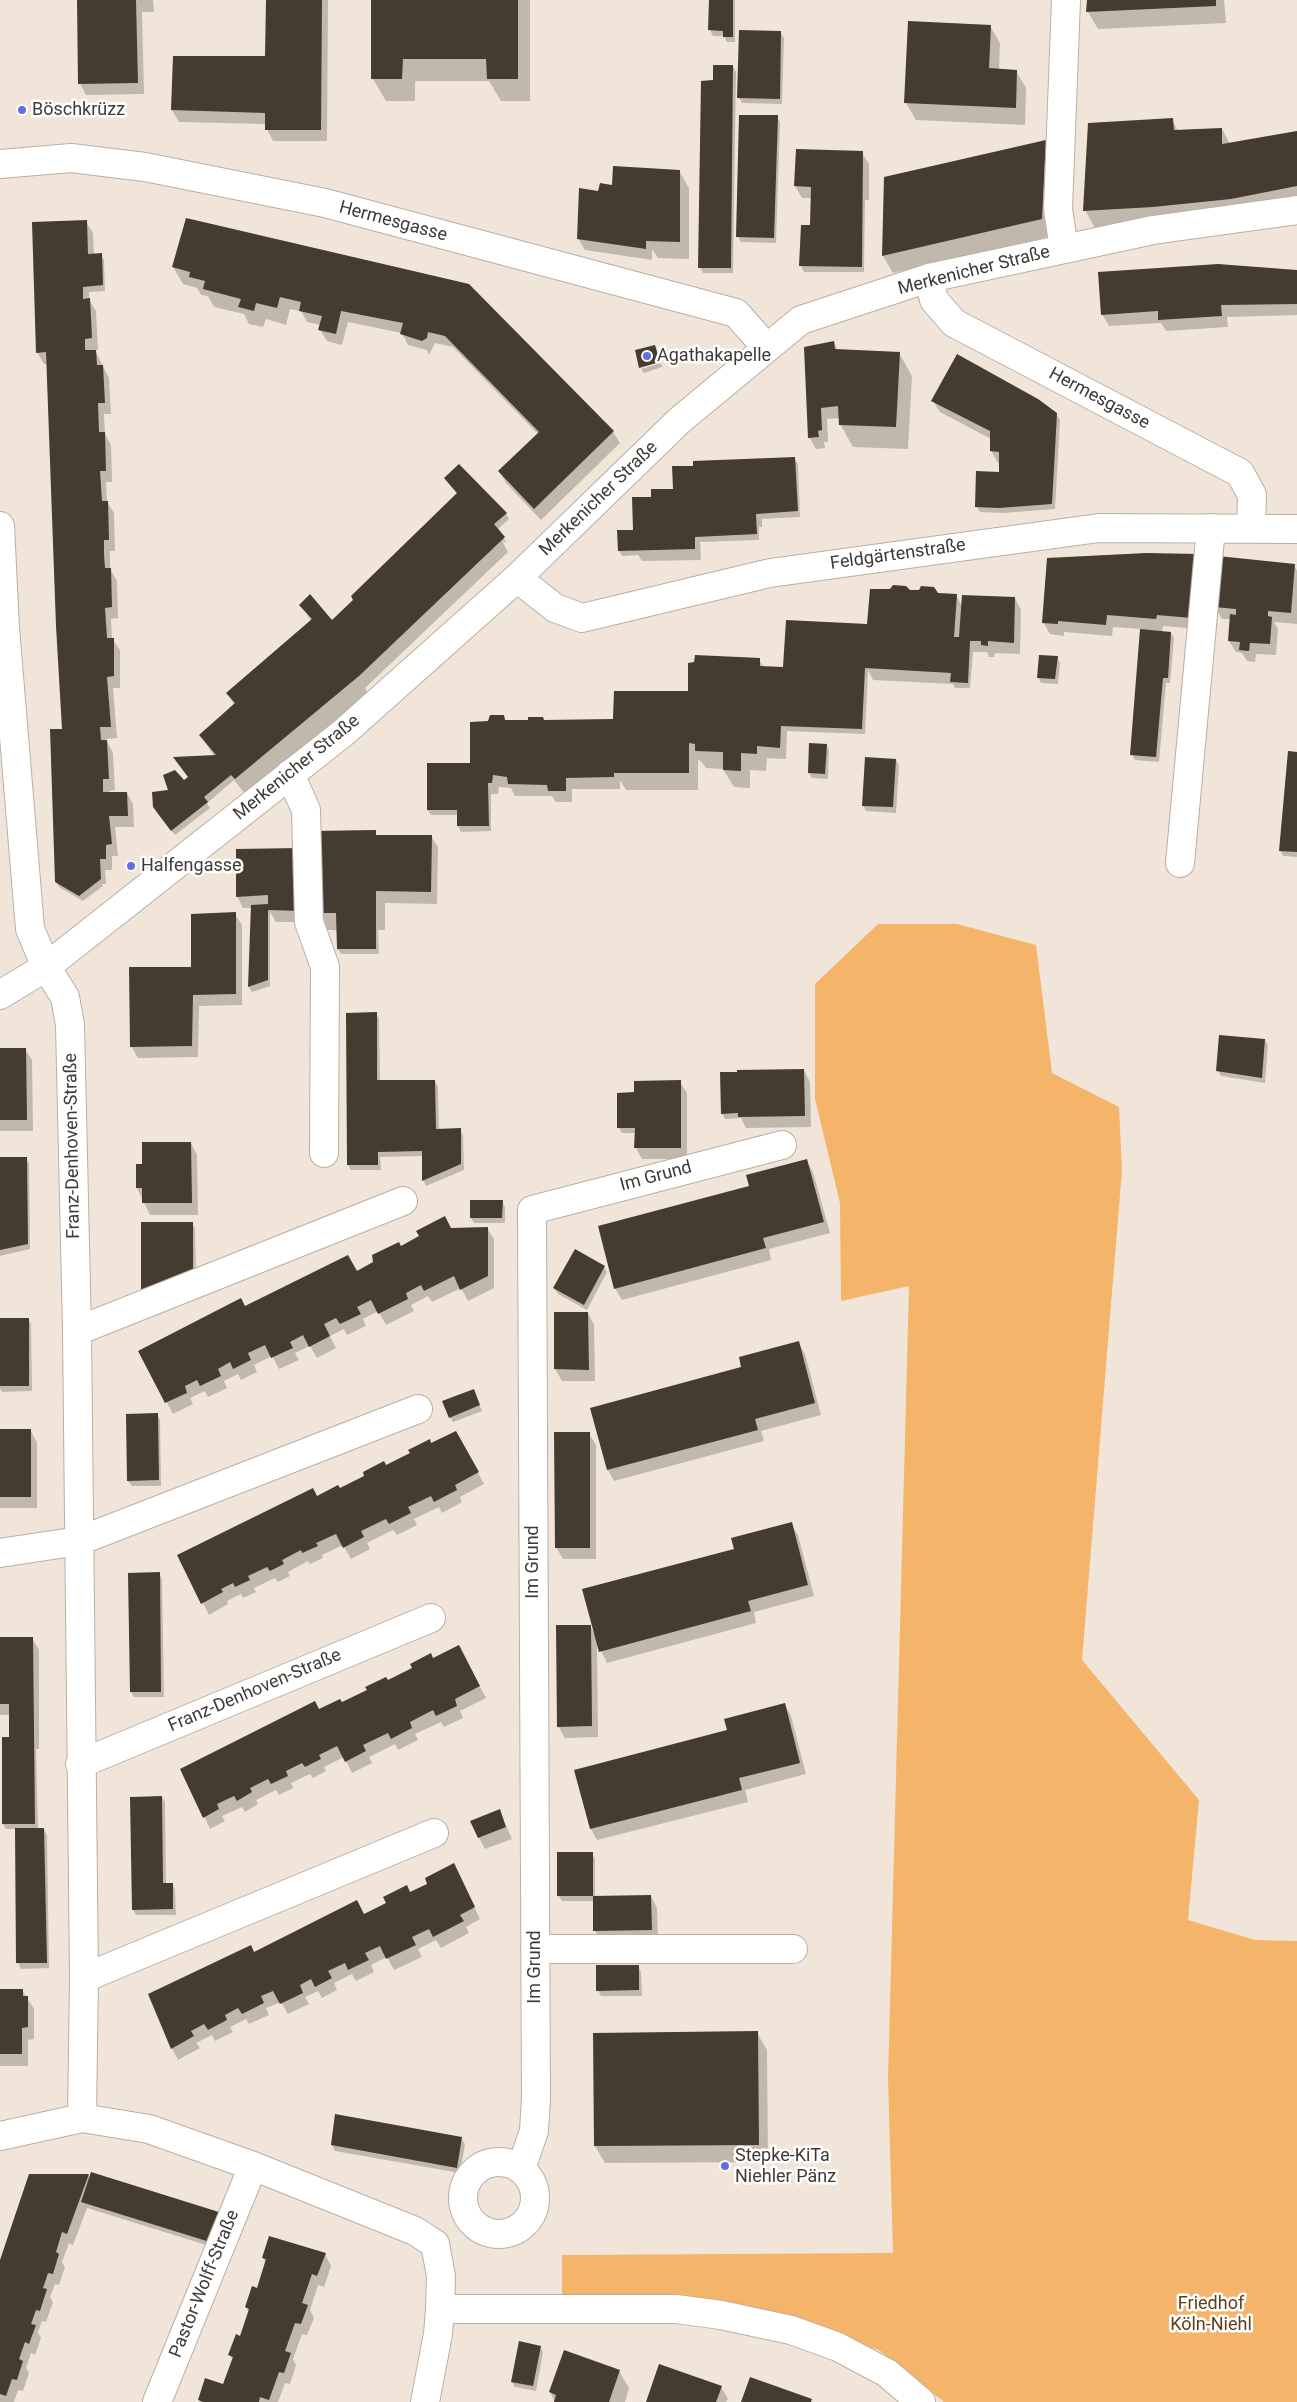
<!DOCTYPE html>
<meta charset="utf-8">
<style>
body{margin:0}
canvas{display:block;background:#f0e5d8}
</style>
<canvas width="1297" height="2402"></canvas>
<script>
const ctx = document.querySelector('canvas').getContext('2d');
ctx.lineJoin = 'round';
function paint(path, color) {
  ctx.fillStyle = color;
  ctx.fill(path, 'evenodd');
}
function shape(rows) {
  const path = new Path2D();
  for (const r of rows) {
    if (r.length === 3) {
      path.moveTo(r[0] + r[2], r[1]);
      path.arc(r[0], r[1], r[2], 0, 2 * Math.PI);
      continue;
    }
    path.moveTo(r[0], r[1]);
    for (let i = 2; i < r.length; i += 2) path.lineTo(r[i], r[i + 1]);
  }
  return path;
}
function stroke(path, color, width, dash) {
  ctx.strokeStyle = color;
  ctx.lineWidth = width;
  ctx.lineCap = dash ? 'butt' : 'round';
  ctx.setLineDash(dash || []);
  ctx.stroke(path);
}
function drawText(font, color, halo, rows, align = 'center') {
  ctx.font = font + ' Roboto,sans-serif';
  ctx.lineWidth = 5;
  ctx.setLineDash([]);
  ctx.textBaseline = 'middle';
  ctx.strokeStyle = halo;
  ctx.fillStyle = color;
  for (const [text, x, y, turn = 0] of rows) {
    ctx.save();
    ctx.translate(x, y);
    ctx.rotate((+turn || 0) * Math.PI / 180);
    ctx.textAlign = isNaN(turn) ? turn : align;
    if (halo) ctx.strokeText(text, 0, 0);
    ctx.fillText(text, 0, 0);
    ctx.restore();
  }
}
const green = shape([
 [878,924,957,924,1036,945,1052,1073,1119,1107,1122,1170,1082,1660,1199,1800,1188,1920,1255,1940,1297,1941,1297,2402,944,2402,879,2350,793,2320,700,2299,562,2294,562,2255,893,2253,888,2079,909,1286,841,1301,840,1203,815,1099,815,984]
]);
const shadow = shape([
 [78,0,153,0,154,12,142,12,144,94,86,95,80,83],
 [266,0,328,0,327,141,273,141,267,129,266,124,179,122,172,110,267,58],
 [373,0,530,0,530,101,501,101,489,81,415,81,415,101,386,101,373,79],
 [710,0,735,0,735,42,727,42,724,36,713,36,710,30],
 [1088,0,1224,0,1226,23,1098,29,1088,12],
 [990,26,1000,43,999,70,1016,71,1026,88,1025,125,916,120,906,103],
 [780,32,784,38,782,104,742,103,739,98],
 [733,66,736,72,733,273,703,273,700,267,714,82],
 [777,117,780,122,776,243,741,242,738,237],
 [1172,120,1178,131,1222,129,1230,144,1297,132,1297,199,1163,224,1095,228,1085,210],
 [1045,142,1055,159,1052,236,893,273,883,256,886,178],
 [862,153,869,164,869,200,865,200,864,272,804,272,801,266,802,226,811,226,812,198,802,198,795,186],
 [679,171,689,188,689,259,658,258,652,249,652,260,585,250,578,238,599,193,614,186],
 [86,222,93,233,94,255,101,255,104,260,105,291,89,292,89,300,96,311,98,350,95,350,109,378,111,414,104,414,105,434,111,445,112,482,106,482,107,502,114,513,115,551,110,551,110,569,117,581,118,618,111,619,112,639,120,650,120,688,113,688,117,738,106,739,113,753,115,790,109,791,109,793,127,793,133,804,134,827,115,827,118,856,112,856,112,870,105,870,106,884,102,884,103,886,83,901,59,887,56,882,63,730,48,364,44,364,37,352],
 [173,267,468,285,613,432,620,443,541,520,506,483,499,471,538,434,453,347,435,343,429,355,427,350,408,345,402,333,348,322,342,345,327,341,320,330,321,325,307,322,301,311,290,309,286,325,266,319,263,327,249,324,244,314,214,307,208,296,201,295,197,288,183,284],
 [1297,271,1297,315,1227,317,1228,327,1166,331,1161,323,1109,326,1102,314],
 [834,342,838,351,899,353,912,376,908,449,853,447,840,424,840,418,827,419,828,442,824,442,825,448,816,449,809,437],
 [661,363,662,367,644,373,641,369],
 [933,401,1056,414,1060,420,1055,509,1003,513,980,512,976,506,1000,473,1000,463,998,463,991,451,991,439,940,412],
 [794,458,798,464,800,517,762,519,762,527,759,527,759,540,700,542,701,560,642,561,638,555,622,556,619,550,634,531,652,498,674,490,694,467],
 [445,479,506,514,509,519,497,530,507,543,502,541,508,552,365,688,368,694,246,795,234,780,207,803,210,808,175,835,157,813,170,792,189,778,175,759,214,756,201,735,235,706,227,693,311,621,301,605,332,621,458,495],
 [1198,555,1198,629,1163,626,1162,632,1171,633,1174,638,1170,683,1166,683,1159,762,1135,760,1132,755,1142,629,1113,627,1112,636,1064,632,1064,636,1050,634,1043,622],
 [1294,565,1297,571,1297,624,1274,622,1278,629,1276,655,1256,654,1255,662,1247,661,1242,653,1236,652,1229,641,1231,619,1222,619,1215,607],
 [910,591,956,595,962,606,1015,598,1021,610,1020,654,995,653,994,657,989,657,987,652,973,652,970,688,955,688,953,684,873,680,868,670,865,734,787,731,786,759,767,758,766,771,750,770,750,788,734,787,723,769,706,768,701,761,698,760,698,790,626,790,620,780,620,789,572,789,572,802,556,802,552,796,515,796,511,788,499,787,498,794,491,794,491,831,461,832,458,826,458,815,431,815,428,810,471,764,489,722,503,716,506,721,613,720,690,693,759,660,764,667,783,668,866,625],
 [1057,658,1060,663,1058,684,1041,683,1038,677],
 [826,745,829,750,828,779,812,778,809,773],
 [1297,753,1297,857,1283,856,1280,850],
 [896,760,899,765,896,813,866,811,863,805],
 [375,832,377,836,431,836,438,847,437,904,385,903,385,930,378,930,379,954,341,954,338,949,338,930,324,930,314,913],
 [237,850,306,922,276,922,270,912,270,986,252,992,249,987,252,908,243,908,237,896],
 [235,914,242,925,242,1005,199,1006,198,1057,138,1058,131,1046],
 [376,1013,379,1019,380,1082,435,1081,438,1087,439,1130,460,1129,463,1135,464,1170,426,1186,424,1181,423,1156,380,1157,381,1170,351,1170,348,1165],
 [1265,1040,1268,1045,1265,1083,1221,1076,1218,1070],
 [0,1049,25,1049,32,1060,33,1131,0,1131],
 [804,1070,810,1082,811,1127,746,1128,741,1118,725,1119,722,1113],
 [680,1082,687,1093,687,1159,642,1159,636,1148,636,1133,622,1133,619,1128,635,1093],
 [191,1143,197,1155,198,1215,150,1215,137,1188],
 [0,1158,26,1158,29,1163,30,1249,0,1256],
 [807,1161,813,1172,830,1233,769,1249,771,1260,622,1300,615,1288,751,1187],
 [502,1202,505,1207,505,1223,474,1223,471,1218],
 [142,1223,192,1223,195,1229,196,1275,145,1295,142,1290],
 [487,1228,494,1239,494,1288,468,1301,461,1288,432,1302,428,1296,411,1305,414,1311,386,1325,378,1311,363,1319,366,1326,347,1335,344,1329,330,1336,336,1348,317,1358,310,1346,295,1353,299,1360,279,1369,272,1356,254,1365,257,1372,241,1380,238,1374,224,1381,227,1388,208,1397,205,1391,190,1398,193,1404,173,1414,140,1351,245,1308,357,1273,401,1248,452,1229],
 [604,1267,607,1272,587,1310,558,1294,554,1288],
 [555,1313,588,1313,594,1325,595,1381,562,1381,555,1369],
 [0,1319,28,1319,31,1324,32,1391,2,1392,0,1389],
 [798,1342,805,1354,821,1415,761,1431,764,1441,614,1481,608,1470,743,1368],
 [476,1396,482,1411,453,1422,450,1417],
 [157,1414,160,1420,161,1486,132,1486,128,1481],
 [0,1430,30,1430,37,1442,37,1508,0,1508],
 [456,1432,484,1484,460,1497,462,1502,442,1513,439,1507,414,1519,417,1525,397,1535,393,1530,367,1543,370,1549,351,1559,343,1545,322,1555,323,1558,310,1564,308,1561,288,1572,290,1576,278,1582,275,1578,254,1588,256,1592,243,1598,241,1594,227,1601,228,1604,209,1615,179,1555,317,1497,340,1490],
 [589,1434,596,1445,596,1559,563,1559,556,1547],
 [791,1524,798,1535,814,1596,754,1612,756,1623,607,1663,597,1642,598,1737,565,1738,558,1726,590,1626,595,1635,736,1550],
 [159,1573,162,1579,164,1697,134,1697,131,1691],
 [32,1638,39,1650,39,1749,36,1749,38,1829,44,1829,47,1835,49,1968,21,1969,18,1963,17,1829,6,1829,3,1824,11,1738,10,1715,0,1715,0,1639],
 [465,1658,486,1698,460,1711,463,1718,444,1727,441,1722,415,1734,418,1740,398,1750,395,1744,369,1757,372,1763,352,1773,344,1757,324,1767,326,1771,313,1778,310,1774,291,1783,293,1788,279,1795,276,1790,256,1800,258,1804,245,1812,242,1807,222,1816,225,1821,210,1829,182,1769,319,1711,341,1703,433,1659],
 [785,1705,791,1716,806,1774,745,1790,748,1802,597,1840,591,1829,576,1771,729,1731],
 [162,1797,165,1802,166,1884,172,1884,175,1889,176,1915,136,1915,133,1910],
 [499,1810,512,1839,485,1849,479,1838],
 [592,1853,595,1859,595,1897,651,1896,657,1908,658,1941,601,1942,595,1930,594,1901,562,1901,558,1895],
 [460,1877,480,1919,466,1927,469,1933,441,1948,436,1940,418,1949,422,1957,394,1970,387,1957,371,1965,374,1972,356,1981,352,1974,334,1983,337,1990,322,1998,318,1991,305,1997,309,2004,288,2014,281,2002,266,2008,269,2015,249,2024,246,2019,230,2027,233,2032,215,2041,212,2035,196,2043,200,2048,178,2060,172,2048,254,1953,364,1916,410,1894],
 [638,1966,641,1972,642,1996,601,1996,598,1990],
 [0,1990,22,1990,34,2009,34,2039,28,2040,28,2066,0,2066],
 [757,2033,767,2050,768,2162,605,2163,595,2146],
 [461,2138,465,2144,460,2173,335,2151,332,2145],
 [88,2175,90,2178,221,2214,216,2248,87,2208,73,2245,69,2243,62,2262,65,2267,59,2285,55,2284,50,2297,53,2302,46,2322,42,2321,38,2332,41,2338,35,2355,31,2353,26,2368,29,2373,23,2391,18,2390,14,2402,0,2402,0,2263],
 [325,2254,331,2266,324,2287,318,2285,310,2310,314,2318,307,2335,302,2334,293,2359,296,2365,290,2384,285,2383,278,2402,201,2402,199,2400,224,2386,233,2361,230,2355,241,2337,249,2313,246,2307,258,2289,266,2263,263,2258],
 [540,2347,543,2352,536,2391,515,2387,512,2382],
 [619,2371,629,2388,625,2402,555,2402,550,2392],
 [721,2387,728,2399,726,2402,648,2402]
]);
const building = shape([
 [77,0,136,0,138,83,78,84],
 [266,0,322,0,321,130,265,130,265,113,171,110,173,56,265,56],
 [371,0,518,0,518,79,487,79,486,59,403,59,402,79,371,79],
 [709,0,733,0,733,37,723,37,723,31,708,30],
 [1087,0,1216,0,1216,6,1086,12],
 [908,21,991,25,989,68,1017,70,1016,108,904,103],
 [739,30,781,31,780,99,737,98],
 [713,65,733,65,731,268,698,268,701,81,713,80],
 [739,115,778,115,774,238,736,237],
 [1173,118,1174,130,1222,128,1222,144,1297,131,1297,186,1231,199,1153,207,1083,211,1088,123],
 [1046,140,1042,219,882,256,884,177],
 [796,149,863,151,862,267,799,266,801,225,810,225,811,187,794,186],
 [613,166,680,170,680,242,646,241,646,249,577,239,579,188,598,191,600,183,612,185],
 [186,218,469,284,614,431,534,509,498,471,539,432,445,336,428,332,427,338,422,341,400,334,403,323,341,311,336,334,318,330,322,316,299,311,301,302,280,297,277,308,256,303,254,311,238,307,241,299,203,289,205,281,189,277,190,272,172,267],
 [87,220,88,254,102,253,103,285,83,287,83,299,90,298,92,338,85,339,85,350,96,350,97,365,103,365,105,403,98,403,99,432,105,432,106,471,100,471,102,501,108,501,109,540,104,540,104,555,105,568,111,568,112,607,105,608,107,638,114,638,114,676,107,677,111,727,100,727,101,740,107,740,109,779,103,779,103,792,127,792,128,816,109,816,112,844,106,845,106,859,100,859,101,879,79,896,55,882,50,729,62,729,56,626,46,352,36,353,32,222],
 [1218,264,1297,270,1297,304,1221,305,1222,316,1158,320,1158,311,1101,315,1098,272],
 [834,341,835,349,900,352,896,427,839,425,838,406,821,408,822,430,818,431,819,437,808,438,804,347],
 [655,345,660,362,639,368,635,350],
 [957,354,1038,399,1057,413,1052,504,999,508,975,507,976,471,999,472,999,452,990,451,990,431,931,401],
 [795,457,798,511,756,514,757,534,695,537,695,549,618,551,617,530,633,530,632,497,651,497,651,489,673,489,672,466,693,466,693,461],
 [459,464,507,513,494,524,505,537,359,676,235,779,231,775,204,797,208,802,171,831,153,807,152,792,168,790,163,775,175,770,184,780,188,777,173,757,216,755,199,735,235,703,226,693,312,619,299,605,310,594,332,620,353,600,351,596,457,493,444,478],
 [1146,553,1199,554,1192,618,1157,615,1156,619,1107,615,1106,625,1058,621,1058,624,1042,623,1047,558],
 [1218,556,1295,564,1291,613,1268,611,1268,616,1272,617,1270,644,1250,643,1249,651,1239,650,1240,642,1228,641,1230,614,1236,615,1236,609,1214,607],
 [893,585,906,586,910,590,919,590,921,586,934,587,938,593,957,594,954,637,959,637,962,595,1015,597,1014,643,988,641,988,646,981,645,981,641,970,641,968,683,950,682,951,673,865,668,862,729,781,726,780,748,757,746,757,754,741,753,741,771,723,770,723,752,695,751,695,744,689,743,689,773,614,773,614,777,566,778,566,791,548,791,547,785,508,784,507,777,493,775,492,783,488,783,489,826,457,826,457,810,427,810,427,763,470,763,470,722,488,721,490,715,504,715,505,720,528,720,528,717,543,717,544,720,613,719,614,691,688,691,688,663,694,662,695,655,760,658,760,666,783,667,786,620,867,624,870,589,890,589],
 [1140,629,1171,632,1168,678,1163,678,1156,757,1130,755],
 [1039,655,1058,656,1055,679,1037,678],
 [809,743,827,744,825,774,808,773],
 [1288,751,1297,752,1297,852,1279,851],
 [865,757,896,759,893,807,862,806],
 [376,830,376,835,432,835,431,892,376,891,376,949,337,949,336,913,313,913,313,831],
 [300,848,300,911,268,910,268,980,248,987,251,905,268,904,268,895,236,897,236,849],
 [236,912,236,994,193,995,192,1046,130,1047,129,967,191,967,191,914],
 [377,1012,377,1080,435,1080,436,1129,461,1128,461,1164,422,1181,422,1151,378,1152,378,1165,347,1165,346,1013],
 [1219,1035,1265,1039,1262,1078,1216,1071],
 [0,1048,26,1048,27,1120,0,1120],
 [804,1069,805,1116,738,1117,738,1113,721,1114,720,1072,737,1072,737,1070],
 [681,1080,681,1148,634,1148,635,1128,617,1128,617,1093,634,1092,634,1081],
 [142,1142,191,1142,192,1203,142,1203,142,1188,136,1188,136,1164,142,1164],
 [0,1157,27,1157,28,1244,0,1250],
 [807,1159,824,1222,763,1238,766,1248,614,1289,598,1226,749,1186,746,1175],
 [470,1200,503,1200,502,1218,470,1218],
 [445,1216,451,1228,488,1227,488,1276,460,1290,454,1276,424,1291,421,1285,406,1293,408,1299,378,1314,371,1300,357,1307,361,1314,340,1324,336,1318,324,1324,330,1336,309,1347,303,1335,290,1342,293,1348,271,1358,265,1345,248,1353,251,1360,233,1369,230,1362,218,1369,221,1376,200,1386,197,1380,185,1386,187,1393,165,1403,138,1351,241,1298,245,1306,348,1255,357,1271,373,1262,372,1255,399,1242,401,1246,419,1236,416,1231],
 [141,1222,193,1222,193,1269,141,1290],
 [575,1249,605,1266,584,1305,553,1288],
 [554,1312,588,1312,589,1370,554,1369],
 [0,1318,29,1318,29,1386,0,1386],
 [799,1341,815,1403,755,1419,758,1430,607,1470,590,1408,741,1367,739,1357],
 [474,1389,480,1405,449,1418,442,1401],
 [158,1413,159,1480,127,1481,126,1414],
 [0,1429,31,1429,31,1497,0,1497],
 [456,1431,479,1472,455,1485,457,1490,434,1502,431,1496,408,1507,411,1513,389,1524,386,1519,361,1531,364,1537,343,1548,336,1534,316,1543,318,1546,302,1553,301,1550,282,1560,284,1564,270,1571,267,1567,248,1576,250,1580,235,1587,233,1583,221,1589,223,1592,201,1604,177,1555,313,1488,317,1496,338,1485,340,1488,364,1476,363,1472,384,1461,386,1465,410,1453,408,1450,430,1439,431,1443],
 [554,1432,590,1432,590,1548,555,1548],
 [792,1522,808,1585,748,1601,751,1611,599,1652,582,1589,734,1549,731,1538],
 [160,1572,161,1692,130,1692,128,1573],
 [556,1625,591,1625,592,1726,557,1727],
 [0,1637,33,1637,35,1824,2,1824,2,1737,9,1737,9,1704,0,1704],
 [459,1645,480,1686,455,1699,457,1706,436,1716,433,1710,410,1722,412,1728,391,1739,388,1733,363,1745,366,1751,345,1762,337,1746,319,1755,321,1759,305,1767,302,1763,286,1771,288,1776,271,1784,268,1779,250,1788,252,1792,237,1801,234,1796,217,1804,219,1809,203,1818,180,1769,315,1701,319,1709,340,1699,342,1702,367,1690,365,1687,386,1677,388,1680,412,1668,410,1664,431,1653,433,1658],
 [785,1703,800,1763,739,1778,742,1790,590,1829,574,1770,727,1730,724,1719],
 [162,1796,163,1883,173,1883,173,1909,132,1910,130,1797],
 [500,1809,506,1827,478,1838,470,1821],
 [15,1828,44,1828,47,1963,16,1963],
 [557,1852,593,1852,593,1896,557,1896],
 [454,1863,475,1907,460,1915,464,1921,433,1937,429,1929,412,1937,416,1945,386,1959,380,1946,365,1953,369,1960,348,1970,345,1963,328,1971,332,1978,315,1987,311,1979,300,1985,303,1993,280,2004,273,1991,261,1996,264,2003,242,2014,238,2008,225,2015,227,2020,208,2030,204,2024,191,2031,194,2036,171,2049,148,1994,251,1945,254,1952,357,1900,364,1914,386,1903,383,1897,407,1885,410,1892,427,1884,425,1878],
 [651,1895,652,1930,593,1931,593,1896],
 [596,1965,639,1965,639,1990,596,1991],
 [0,1989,23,1989,23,1996,28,1996,28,2027,22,2028,22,2054,0,2054],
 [758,2031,759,2145,594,2146,593,2033],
 [335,2114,462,2137,457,2168,331,2145],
 [91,2172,222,2213,213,2243,81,2202],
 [29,2174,89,2174,67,2234,62,2232,56,2252,59,2254,53,2274,48,2273,43,2288,47,2289,40,2311,36,2310,31,2324,36,2325,29,2344,25,2342,19,2359,23,2361,17,2380,12,2379,6,2396,0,2394,0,2260],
 [269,2236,326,2253,317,2276,312,2274,302,2303,308,2305,301,2324,295,2323,285,2351,291,2353,284,2373,279,2372,269,2400,260,2397,259,2402,203,2402,198,2400,205,2378,223,2384,233,2357,228,2355,236,2334,240,2336,249,2309,245,2307,252,2286,257,2288,266,2259,262,2258],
 [519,2341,541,2346,533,2386,511,2382],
 [564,2350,620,2370,609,2402,554,2402,556,2395,549,2392],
 [659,2364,722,2386,716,2402,646,2402],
 [750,2377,812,2399,811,2402,741,2402]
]);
const minor = shape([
 [0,164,71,158,145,167,325,203,736,313,766,347],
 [1064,249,1058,209,1066,0],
 [929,278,934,300,954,323,1240,473,1252,495,1251,527],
 [0,526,5,628,30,929,46,967,65,997,70,1025,77,1331,84,1978,82,2118],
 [517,578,555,608,582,618,770,573,1099,528,1297,529],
 [290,774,306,810,309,922,325,967,324,1153],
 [1180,863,1211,528],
 [0,995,46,967,343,733,517,578,680,420,801,320,929,278,1153,230,1297,210],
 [77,1331,403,1201],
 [0,1553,79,1541,418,1409],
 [80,1764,431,1618],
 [535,1949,793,1949],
 [84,1978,434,1833],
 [0,2136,82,2118,149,2129,253,2166,415,2231,435,2244],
 [499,2198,36],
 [521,2169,534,2131,536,2098,532,1210,782,1145],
 [440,2309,676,2309,721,2315,791,2330,838,2347,887,2373,921,2402],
 [157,2402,253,2166],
 [425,2402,438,2334,440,2309,441,2276,435,2244]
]);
const markers = [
 [22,110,5,"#626ee6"],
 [647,356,5,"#626ee6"],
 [131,866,5,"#626ee6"],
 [725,2166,5,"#626ee6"]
];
const poiNames = [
 ["Böschkrüzz",32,110],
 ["Agathakapelle",657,356],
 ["Halfengasse",141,866],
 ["Stepke-KiTa",735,2156],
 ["Niehler Pänz",735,2177]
];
const streetNames = [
 ["Hermesgasse",393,222,15],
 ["Merkenicher Straße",974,271,-14],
 ["Hermesgasse",1099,399,28],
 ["Merkenicher Straße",599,499,-44],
 ["Feldgärtenstraße",898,555,-8],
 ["Merkenicher Straße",297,768,-39],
 ["Franz-Denhoven-Straße",73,1146,-91],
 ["Im Grund",656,1177,-15],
 ["Im Grund",533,1562,-90],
 ["Franz-Denhoven-Straße",255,1691,-23],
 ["Im Grund",535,1967,-90],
 ["Pastor-Wolff-Straße",205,2284,-68]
];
const parkNames = [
 ["Friedhof",1211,2304],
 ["Köln-Niehl",1211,2325]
];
paint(green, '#f4b56a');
paint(shadow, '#0003');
paint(building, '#443b31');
stroke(minor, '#baafa3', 30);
stroke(minor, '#fff', 28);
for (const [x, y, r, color] of markers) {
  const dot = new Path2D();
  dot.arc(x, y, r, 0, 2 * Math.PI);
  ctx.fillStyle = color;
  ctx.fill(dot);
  stroke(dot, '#fff', 2);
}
drawText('18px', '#3f3a35', '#fff', poiNames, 'left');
drawText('18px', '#3f3a35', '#fff', streetNames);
drawText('18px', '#5b3f1d', '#fff', parkNames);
</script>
